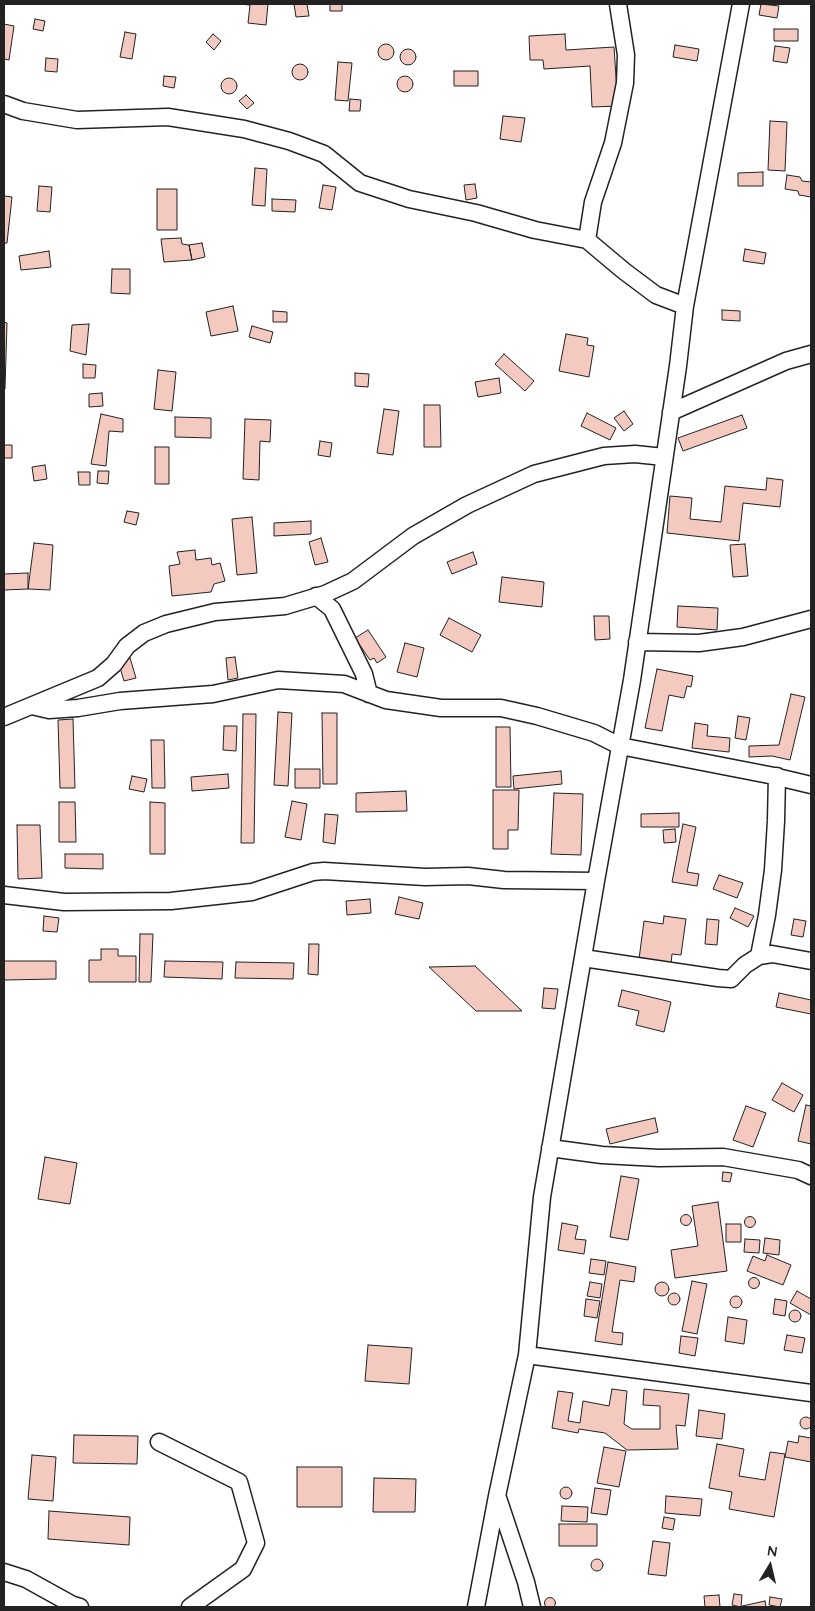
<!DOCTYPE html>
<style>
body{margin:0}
#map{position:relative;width:815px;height:1611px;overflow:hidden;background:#fff;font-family:Quicksand,sans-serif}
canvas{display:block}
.frame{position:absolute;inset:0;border:5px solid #222;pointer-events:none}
.north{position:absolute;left:745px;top:1541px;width:50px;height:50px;-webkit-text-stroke:4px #fff;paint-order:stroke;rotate:9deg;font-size:14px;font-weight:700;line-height:20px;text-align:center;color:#222}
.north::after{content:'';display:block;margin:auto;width:18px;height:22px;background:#222;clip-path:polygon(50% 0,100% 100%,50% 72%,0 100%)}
</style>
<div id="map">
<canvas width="815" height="1611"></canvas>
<div class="frame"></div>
<div class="north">N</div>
</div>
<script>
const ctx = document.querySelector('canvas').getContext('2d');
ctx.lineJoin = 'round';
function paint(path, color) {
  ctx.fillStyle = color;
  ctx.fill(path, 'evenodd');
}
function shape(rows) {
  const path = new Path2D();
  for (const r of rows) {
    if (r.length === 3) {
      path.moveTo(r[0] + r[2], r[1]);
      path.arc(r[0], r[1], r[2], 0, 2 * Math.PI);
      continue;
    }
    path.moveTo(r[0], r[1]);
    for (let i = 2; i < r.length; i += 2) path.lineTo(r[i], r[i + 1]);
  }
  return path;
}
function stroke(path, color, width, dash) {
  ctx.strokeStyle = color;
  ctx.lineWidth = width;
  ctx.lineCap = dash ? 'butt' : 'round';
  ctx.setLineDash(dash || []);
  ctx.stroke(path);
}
const building = shape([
 [239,4,268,4,266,25,248,23,250,5,239,4],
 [294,4,307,4,309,16,296,17,294,4],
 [330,4,342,4,342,11,330,11,330,4],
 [761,4,779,6,777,18,759,15,761,4],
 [35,19,45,21,43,31,33,29,35,19],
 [4,24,14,26,9,60,4,59,4,24],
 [774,29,798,29,798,41,774,41,774,29],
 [125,32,136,34,132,59,120,57,125,32],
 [213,34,221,41,214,50,206,42,213,34],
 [565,34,566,50,614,47,618,106,592,107,590,66,544,69,543,60,530,60,529,36,565,34],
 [386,52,8],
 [675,45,699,49,697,61,673,57,675,45],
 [775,46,790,48,787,63,773,61,775,46],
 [408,57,8],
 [46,58,58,59,57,72,45,71,46,58],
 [338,62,352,63,348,101,335,100,338,62],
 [300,72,8],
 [454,71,478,71,478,86,454,86,454,71],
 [164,76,176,77,174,88,163,86,164,76],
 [405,84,8],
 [229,86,8],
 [246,95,254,103,247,109,239,101,246,95],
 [350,99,361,100,360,111,349,111,350,99],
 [503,116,525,118,521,142,500,139,503,116],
 [770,121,787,122,785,171,768,170,770,121],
 [255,168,267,169,265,206,252,205,255,168],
 [763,172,763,186,738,186,738,173,763,172],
 [787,175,800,177,802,181,811,182,811,197,799,195,798,191,785,189,787,175],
 [475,184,477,198,466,200,464,185,475,184],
 [323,185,336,187,332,210,319,208,323,185],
 [39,186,52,187,50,212,37,211,39,186],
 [157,189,177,189,177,230,157,230,157,189],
 [4,196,12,197,7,243,4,243,4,196],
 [272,199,296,200,295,212,272,211,272,199],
 [181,238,182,244,189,245,192,260,164,262,161,239,181,238],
 [202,243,205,257,192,260,189,245,202,243],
 [745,249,766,253,764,264,743,261,745,249],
 [49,251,51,267,21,270,19,256,49,251],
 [112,269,130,269,130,294,111,293,112,269],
 [233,306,238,331,211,336,206,312,233,306],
 [722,310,740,311,740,321,722,320,722,310],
 [273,311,287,312,287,322,273,322,273,311],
 [4,322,7,323,5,389,4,389,4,322],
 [89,324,86,355,70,351,72,325,89,324],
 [252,326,273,332,270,343,249,337,252,326],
 [566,334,588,338,587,345,594,346,589,377,559,371,566,334],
 [504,354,534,381,525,391,495,364,504,354],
 [83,364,96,365,95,378,83,378,83,364],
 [158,370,176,372,172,411,154,409,158,370],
 [355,373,369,374,368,387,355,386,355,373],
 [499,378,501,393,478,397,475,382,499,378],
 [102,393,103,406,89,407,89,394,102,393],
 [424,405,440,405,441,447,424,447,424,405],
 [384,409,399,411,393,455,377,453,384,409],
 [624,411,633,424,624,431,614,418,624,411],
 [587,413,616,428,610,440,581,426,587,413],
 [101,414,123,419,123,432,109,431,106,466,91,464,101,414],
 [742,415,747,428,683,451,678,438,742,415],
 [175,417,211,418,211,438,175,437,175,417],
 [245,419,271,420,270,442,260,441,259,480,243,479,245,419],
 [320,441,332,443,330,457,318,455,320,441],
 [4,445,12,445,12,458,4,458,4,445],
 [155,447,169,447,169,484,155,484,155,447],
 [45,465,47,479,34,481,32,467,45,465],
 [98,471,109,471,108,484,97,483,98,471],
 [78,472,90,472,90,485,79,485,78,472],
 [767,478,783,480,780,507,743,503,739,541,667,533,670,496,692,498,690,519,721,522,725,486,766,490,767,478],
 [127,511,139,513,136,525,124,522,127,511],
 [252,517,257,573,237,575,232,519,252,517],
 [311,521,311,534,274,536,274,523,311,521],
 [321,538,328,562,315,565,309,542,321,538],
 [34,543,53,545,50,590,28,589,34,543],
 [745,544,748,576,733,577,730,545,745,544],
 [195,550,196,560,211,558,212,565,220,563,225,581,214,584,211,592,172,596,169,566,180,564,177,552,195,550],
 [473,552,477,564,452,574,447,562,473,552],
 [28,573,28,589,4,590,4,574,28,573],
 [502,577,544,582,542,607,499,602,502,577],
 [678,606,718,608,717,630,677,627,678,606],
 [594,616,609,616,610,639,595,640,594,616],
 [449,618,481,635,472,652,440,635,449,618],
 [368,630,386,657,377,663,374,658,370,660,355,638,368,630],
 [405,643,424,648,417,677,397,672,405,643],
 [235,657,238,678,228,680,226,658,235,657],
 [130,658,136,678,124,681,118,661,130,658],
 [657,669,693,676,691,687,687,686,684,698,669,695,662,731,645,728,657,669],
 [791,694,805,697,790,760,772,756,749,757,749,746,779,745,791,694],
 [278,712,292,713,288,786,274,785,278,712],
 [322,713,337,713,337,784,323,784,322,713],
 [243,714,256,714,254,843,241,843,243,714],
 [738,716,750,718,746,740,735,738,738,716],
 [73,719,75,788,60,788,58,720,73,719],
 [695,723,708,725,707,736,730,738,729,752,692,748,695,723],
 [224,726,237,726,236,751,223,750,224,726],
 [496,727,510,727,511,787,496,787,496,727],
 [151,740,164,740,165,788,152,788,151,740],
 [295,769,320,769,320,788,295,788,295,769],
 [561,771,562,784,514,789,513,776,561,771],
 [228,774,229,788,192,791,191,777,228,774],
 [132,776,147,779,144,792,129,789,132,776],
 [493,790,519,790,518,830,508,830,508,849,493,849,493,790],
 [406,791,407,811,356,812,356,793,406,791],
 [554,793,583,794,581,855,551,854,554,793],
 [292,801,307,804,301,840,285,837,292,801],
 [59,802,75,802,76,842,59,842,59,802],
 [150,802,165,803,165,854,150,854,150,802],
 [679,813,679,827,641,827,641,814,679,813],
 [325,814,338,815,335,844,323,842,325,814],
 [683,824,696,827,687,872,699,874,697,886,672,882,683,824],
 [17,825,40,825,42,878,18,879,17,825],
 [675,829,676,842,664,843,663,830,675,829],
 [65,854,103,854,103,869,65,868,65,854],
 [719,875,743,883,737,898,713,889,719,875],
 [399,897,423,903,419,919,395,914,399,897],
 [370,899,371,913,347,915,346,901,370,899],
 [735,908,754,916,748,927,730,918,735,908],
 [44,916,59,918,57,932,43,931,44,916],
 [664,916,686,919,681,955,672,954,671,964,639,959,644,921,663,924,664,916],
 [707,919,719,920,717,945,705,944,707,919],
 [794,919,806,921,803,937,791,935,794,919],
 [140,934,153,934,151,982,139,982,140,934],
 [309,944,319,944,318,975,308,974,309,944],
 [101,949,118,949,118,956,136,956,136,982,89,982,89,960,101,960,101,949],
 [4,961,56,961,56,979,4,980,4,961],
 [165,961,223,962,222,979,164,977,165,961],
 [236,962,294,963,293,979,235,978,236,962],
 [475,966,522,1011,476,1011,429,967,475,966],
 [544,988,558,989,555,1009,542,1008,544,988],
 [622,990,671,1002,664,1032,636,1025,639,1011,618,1006,622,990],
 [779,993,811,1000,811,1014,776,1007,779,993],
 [782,1083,803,1095,794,1112,772,1100,782,1083],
 [806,1105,811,1106,811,1144,798,1141,806,1105],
 [746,1106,766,1113,753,1147,733,1140,746,1106],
 [655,1118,658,1132,610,1144,606,1129,655,1118],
 [45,1157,77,1163,70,1204,38,1199,45,1157],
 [723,1172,732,1173,730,1182,722,1181,723,1172],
 [621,1176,639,1179,628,1240,610,1237,621,1176],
 [718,1202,727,1271,675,1278,671,1250,698,1246,692,1206,718,1202],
 [686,1220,5.5],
 [750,1222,5.5],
 [562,1223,578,1226,575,1239,586,1240,584,1254,558,1250,562,1223],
 [726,1224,741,1224,741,1242,726,1242,726,1224],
 [765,1238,780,1240,779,1255,763,1253,765,1238],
 [745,1239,760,1240,759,1253,744,1252,745,1239],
 [767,1255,791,1265,783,1285,747,1271,753,1256,765,1261,767,1255],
 [591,1259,606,1261,604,1275,589,1273,591,1259],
 [608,1262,636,1267,634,1282,620,1280,612,1332,623,1333,622,1345,595,1341,608,1262],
 [754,1283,5.5],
 [692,1281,707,1284,697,1334,682,1331,692,1281],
 [662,1289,7],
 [590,1282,602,1284,600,1298,587,1296,590,1282],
 [797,1291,811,1299,811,1315,790,1303,797,1291],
 [674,1299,6],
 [736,1302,6],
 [586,1299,600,1301,597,1318,584,1316,586,1299],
 [775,1299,787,1301,785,1316,773,1314,775,1299],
 [795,1316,6],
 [728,1317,747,1320,744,1344,725,1341,728,1317],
 [787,1335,805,1338,802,1353,784,1350,787,1335],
 [681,1336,698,1338,695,1356,679,1353,681,1336],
 [368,1345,412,1348,409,1384,365,1381,368,1345],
 [612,1389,627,1391,624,1424,632,1429,660,1429,660,1406,643,1405,644,1389,689,1394,685,1426,676,1425,678,1449,627,1450,605,1433,579,1429,578,1433,552,1428,558,1391,573,1393,568,1421,580,1423,583,1401,609,1406,612,1389],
 [699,1410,725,1414,722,1439,696,1436,699,1410],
 [806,1423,6],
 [74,1435,138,1436,137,1464,73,1463,74,1435],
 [799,1436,811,1438,811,1462,785,1457,788,1441,798,1443,799,1436],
 [717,1444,744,1449,739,1476,765,1480,770,1452,785,1454,774,1517,729,1509,732,1492,709,1488,717,1444],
 [604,1447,626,1451,619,1487,597,1483,604,1447],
 [32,1455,56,1457,53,1501,28,1499,32,1455],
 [297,1467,342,1467,342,1507,297,1507,297,1467],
 [374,1478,416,1479,415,1512,373,1512,374,1478],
 [566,1493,6],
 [595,1488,611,1490,607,1515,591,1513,595,1488],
 [666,1496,702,1499,700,1516,665,1513,666,1496],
 [562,1506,588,1507,587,1522,561,1521,562,1506],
 [49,1511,130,1517,129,1545,48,1539,49,1511],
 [664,1517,675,1519,673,1530,662,1528,664,1517],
 [559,1524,597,1524,597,1546,559,1546,559,1524],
 [653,1541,670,1543,666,1576,648,1574,653,1541],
 [597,1565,6],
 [734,1594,742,1595,741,1607,732,1605,734,1594],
 [719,1595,720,1607,705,1607,704,1596,719,1595],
 [770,1597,782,1599,780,1607,769,1605,770,1597],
 [550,1603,5.5],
 [765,1601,766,1607,742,1607,742,1606,765,1601]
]);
const minor = shape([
 [4,104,23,111,77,120,168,117,244,129,289,141,324,154,360,183,409,199,476,213,535,230,587,240,624,271,656,295,685,306],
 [587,240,593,202,613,143,625,83,626,55,618,4],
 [671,412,786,361,811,354],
 [316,596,332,609,364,674,369,694],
 [637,642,699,643,743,637,811,619],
 [32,706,49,710,78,708,120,701,213,694,278,680,344,684,386,700,441,708,501,708,537,716,594,733,620,746,769,775,811,785],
 [4,717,98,678,114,664,127,646,144,633,166,624,215,612,285,606,325,594,353,581,413,536,467,505,534,474,604,456,635,454,664,457],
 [4,895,64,902,171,901,252,892,313,872,324,871,425,877,468,876,504,880,596,881],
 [759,956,767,915,773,870,776,821,777,776],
 [583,958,718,978,731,979,745,965,759,956,772,954,811,961],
 [550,1148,602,1155,659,1158,723,1157,798,1170,811,1176],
 [527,1355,811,1393],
 [159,1442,239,1482,256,1543,243,1569,190,1607],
 [498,1498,526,1582,532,1607],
 [4,1572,26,1579,73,1605,80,1607],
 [476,1607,497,1496,527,1355,542,1197,596,881,632,680,678,366,685,306,741,4]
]);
paint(building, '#f3c9c0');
stroke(building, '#222', 1);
stroke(minor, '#222', 19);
stroke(minor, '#fff', 16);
</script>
